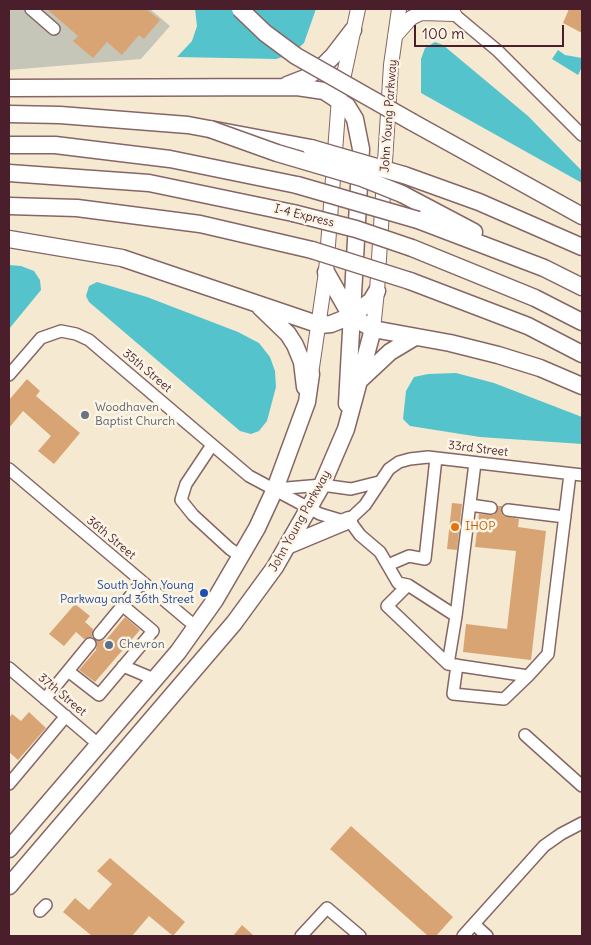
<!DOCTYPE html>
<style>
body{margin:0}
#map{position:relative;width:591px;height:945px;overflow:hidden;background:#f6e9d1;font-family:Delius,sans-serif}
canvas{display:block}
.frame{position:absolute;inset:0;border:10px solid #4a1f2b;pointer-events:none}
.scale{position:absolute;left:414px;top:25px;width:150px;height:22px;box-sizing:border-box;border:2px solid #4a1f2b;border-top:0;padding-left:6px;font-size:15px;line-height:18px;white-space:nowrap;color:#4a1f2b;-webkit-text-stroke:4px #fcf5e5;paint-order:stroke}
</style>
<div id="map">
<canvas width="591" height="945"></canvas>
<div class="frame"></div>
<div class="scale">100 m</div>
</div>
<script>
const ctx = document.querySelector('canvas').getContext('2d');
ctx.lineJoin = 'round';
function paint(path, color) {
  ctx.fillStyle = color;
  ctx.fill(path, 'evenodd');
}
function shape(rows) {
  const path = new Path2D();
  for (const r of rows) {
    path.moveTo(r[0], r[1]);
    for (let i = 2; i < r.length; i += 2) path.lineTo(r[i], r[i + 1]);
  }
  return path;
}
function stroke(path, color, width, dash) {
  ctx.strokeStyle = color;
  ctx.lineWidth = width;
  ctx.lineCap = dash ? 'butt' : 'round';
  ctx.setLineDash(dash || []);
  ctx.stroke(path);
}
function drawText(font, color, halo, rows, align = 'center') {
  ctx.font = font + ' Delius,sans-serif';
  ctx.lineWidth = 5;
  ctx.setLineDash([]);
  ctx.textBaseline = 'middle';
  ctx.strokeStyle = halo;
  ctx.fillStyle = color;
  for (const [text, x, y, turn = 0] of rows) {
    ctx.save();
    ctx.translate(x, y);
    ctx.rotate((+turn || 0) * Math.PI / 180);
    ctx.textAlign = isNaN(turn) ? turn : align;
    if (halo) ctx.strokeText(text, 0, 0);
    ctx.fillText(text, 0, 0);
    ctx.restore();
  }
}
const industrial = shape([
 [9,9,150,9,170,26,141,59,9,70]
]);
const water = shape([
 [195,9,316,9,304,43,292,54,276,59,177,57,192,41,197,26],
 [435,42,443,45,528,116,582,171,582,183,421,93,421,59,425,48],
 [558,50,565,55,582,58,582,67,578,75,552,59],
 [9,265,21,266,34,271,40,280,41,290,9,329],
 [97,282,147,297,238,332,259,343,270,357,275,371,276,387,267,421,259,431,251,434,240,431,89,302,86,296,89,286],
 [456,373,494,383,582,417,582,444,480,437,410,426,403,419,406,391,414,377,428,374]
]);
const building = shape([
 [47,9,146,9,160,20,144,39,139,35,122,55,107,42,93,58,73,41,78,36],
 [569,9,582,9,582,33,563,23],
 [27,379,40,391,36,396,80,433,54,464,38,451,51,436,23,411,9,428,9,400],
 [452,503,462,504,457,550,447,549],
 [498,506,502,506,501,512,504,516,519,519,518,527,546,531,531,660,463,652,466,624,507,629,516,551,475,547,479,514,494,515],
 [75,604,90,616,85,622,93,629,92,637,84,639,76,632,64,646,49,634],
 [125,617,140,630,95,682,79,670,96,650,97,641,106,640],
 [29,712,46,728,18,760,9,752,9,718,12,714,21,721],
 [351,826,453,917,436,936,428,936,330,849],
 [110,858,185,922,173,936,149,916,132,936,92,936,63,912,75,898,89,910,112,884,97,871],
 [242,925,254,936,233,936]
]);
const minor = shape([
 [31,9,54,29],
 [449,10,498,51,582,135],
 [9,375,41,338,61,331,76,334,89,340,249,476,320,514,340,520,349,520,365,505,389,469,399,462,410,459,428,457,582,475],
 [212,445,186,484,181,500,193,515,230,549,241,556],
 [9,469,196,627],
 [275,489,322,485,351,489,379,482],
 [470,505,491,508],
 [508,510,565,517],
 [349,520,360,535,380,552,398,583,408,585,456,616,475,463],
 [388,565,409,556,425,559,436,458],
 [408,585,387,606,448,664],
 [456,616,448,664,528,676,548,654,570,474],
 [99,634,142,582],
 [457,665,453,694,504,699,528,676],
 [123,666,154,679],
 [9,668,98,744],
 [68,671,99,695,153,631,122,605],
 [45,699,90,644],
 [525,735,582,786],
 [9,784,66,716],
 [40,911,46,905],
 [474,924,487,936],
 [301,936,327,908,360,936],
 [463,936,544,846,561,834,582,823]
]);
const major = shape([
 [395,36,411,18,421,13,454,14],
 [373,329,377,291,391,65,399,9],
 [311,374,326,272,339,98,358,9]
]);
const highway = shape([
 [287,85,305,78,322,67,333,56,353,30],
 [9,88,297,87,324,91,347,106,355,119,361,149,347,404],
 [9,114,60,115,188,125,311,148],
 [412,122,582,216],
 [9,145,55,145,170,159,297,185],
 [9,173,149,183,293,213],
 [404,175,479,202,582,247],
 [402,194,474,232],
 [9,206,77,208,200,224,312,250],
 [418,220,544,268,582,287],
 [9,239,122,258,320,325,331,324,351,316,371,301,377,291],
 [412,248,535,298,582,322],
 [326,272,351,316,373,329,450,343,498,355,540,368,582,386],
 [410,281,528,326,582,354],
 [260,307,288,334,295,345,302,362,305,387],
 [360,380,390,352,415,337],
 [289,545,349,520],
 [9,849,178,652,215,600,257,528,275,489,307,402,311,374],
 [9,886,234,623,275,567,322,485,346,429,373,329]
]);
const highwayBridge = shape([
 [240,9,265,33,296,56,412,122],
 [210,129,277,153,362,178,402,194],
 [311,148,404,175],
 [297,185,418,220],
 [293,213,356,229,412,248],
 [312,250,410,281]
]);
const markers = [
 [85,415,5,"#6b7280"],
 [455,527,5,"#e8710a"],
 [204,593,5,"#1a4fb4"],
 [109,645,5,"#5c6f8a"]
];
const streetNames = [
 ["John Young Parkway",389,116,-86],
 ["I-4 Express",304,216,14],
 ["35th Street",147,371,40],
 ["33rd Street",478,449,7],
 ["John Young Parkway",300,521,-61],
 ["36th Street",111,538,40],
 ["37th Street",62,695,40]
];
const worshipNames = [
 ["Woodhaven",95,408],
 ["Baptist Church",95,422]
];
const foodNames = [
 ["IHOP",465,527]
];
const transitNames = [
 ["South John Young",194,586],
 ["Parkway and 36th Street",194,600]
];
const serviceNames = [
 ["Chevron",119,645]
];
paint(industrial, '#c5c5b8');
paint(water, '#55c3cc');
paint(building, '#d9a473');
stroke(minor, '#866665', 14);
stroke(major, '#866665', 16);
stroke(highway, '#866665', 19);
stroke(minor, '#fff', 11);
stroke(major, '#fff', 14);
stroke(highway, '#fff', 16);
stroke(highwayBridge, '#866665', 19, []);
stroke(highwayBridge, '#fff', 16);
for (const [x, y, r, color] of markers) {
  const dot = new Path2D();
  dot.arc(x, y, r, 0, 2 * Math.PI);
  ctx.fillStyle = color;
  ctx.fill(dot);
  stroke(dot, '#fcf5e5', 2);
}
drawText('12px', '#4a1f2b', '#fcf5e5', streetNames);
drawText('12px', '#5b616d', '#fcf5e5', worshipNames, 'left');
drawText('12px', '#c56008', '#fcf5e5', foodNames, 'left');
drawText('12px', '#164399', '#fcf5e5', transitNames, 'right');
drawText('12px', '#4e5e75', '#fcf5e5', serviceNames, 'left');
</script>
